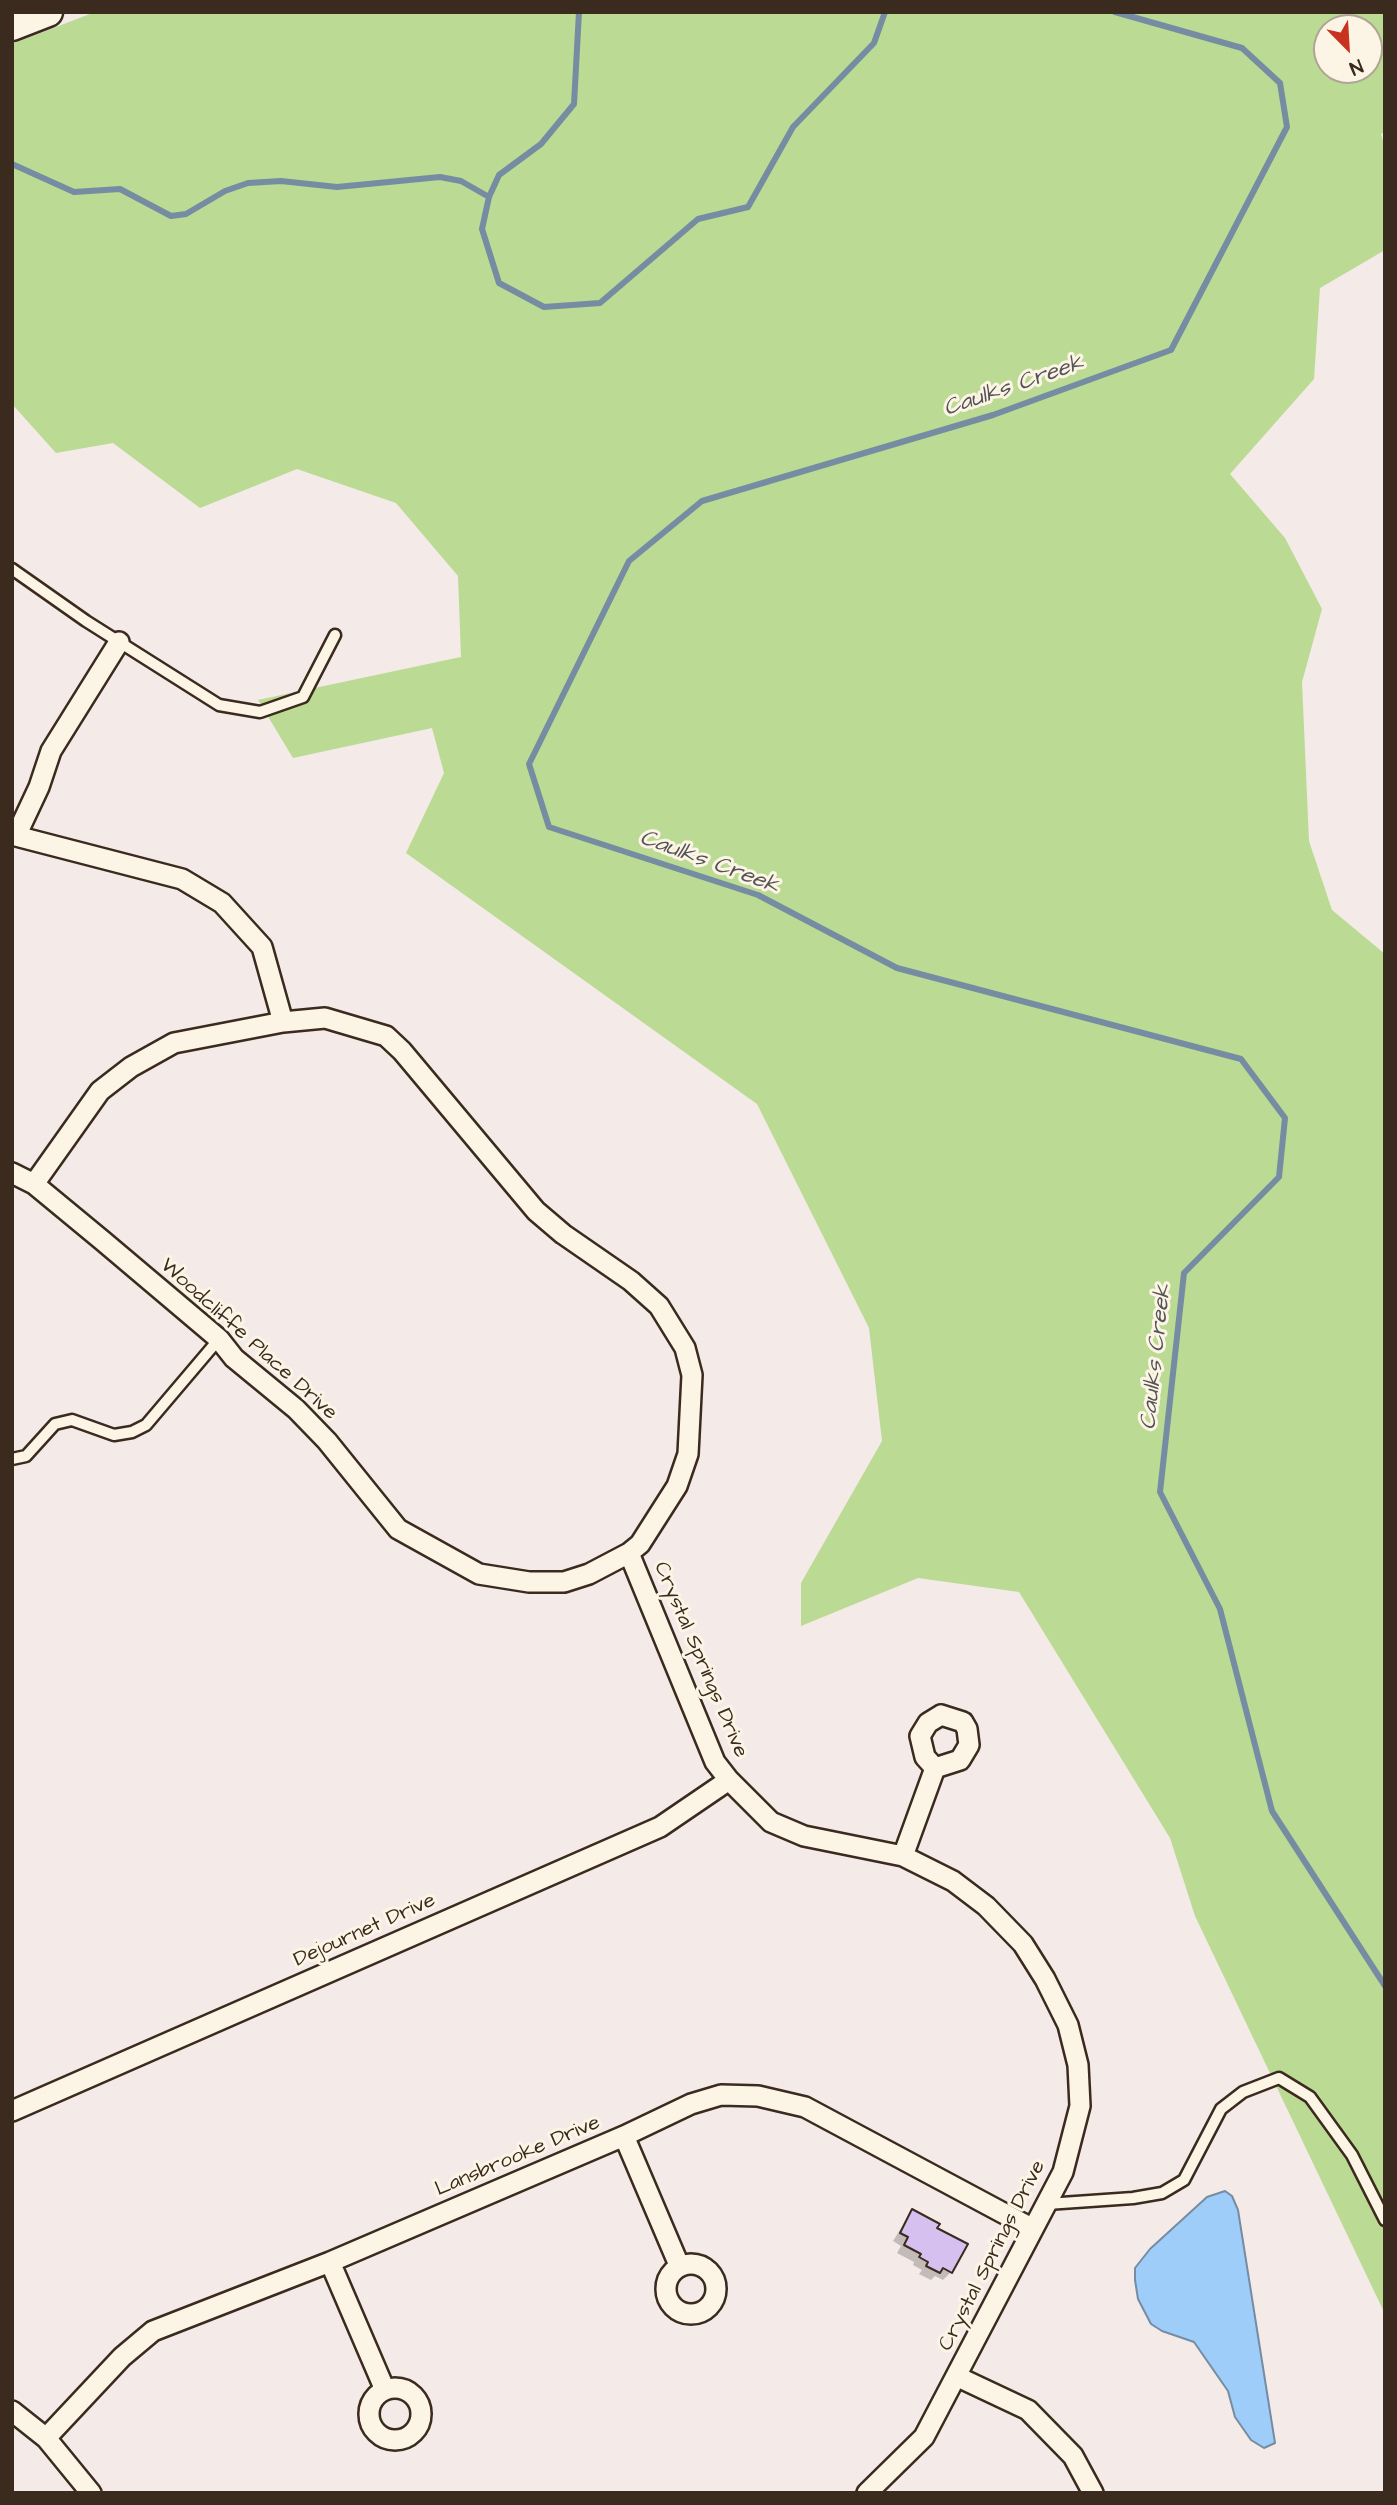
<!DOCTYPE html>
<style>
body{margin:0}
#map{position:relative;width:1397px;height:2505px;overflow:hidden;background:#f4eae7;font-family:"Architects Daughter",sans-serif}
canvas{display:block}
.frame{position:absolute;inset:0;border:14px solid #3b2a1e;pointer-events:none}
.north{position:absolute;left:1313px;top:14px;width:70px;height:70px;box-sizing:border-box;background:#fcf5e5;border:2px solid #afa495;border-radius:50%;rotate:156deg;font-size:19px;font-weight:700;line-height:28px;text-align:center;color:#3b2a1e}
.north::after{content:'';display:block;margin:auto;width:24px;height:32px;background:#c8321e;clip-path:polygon(50% 0,100% 100%,50% 72%,0 100%)}
</style>
<div id="map">
<canvas width="1397" height="2505"></canvas>
<div class="frame"></div>
<div class="north">N</div>
</div>
<script>
const ctx = document.querySelector('canvas').getContext('2d');
ctx.lineJoin = 'round';
function paint(path, color) {
  ctx.fillStyle = color;
  ctx.fill(path, 'evenodd');
}
function shape(rows) {
  const path = new Path2D();
  for (const r of rows) {
    if (r.length === 3) {
      path.moveTo(r[0] + r[2], r[1]);
      path.arc(r[0], r[1], r[2], 0, 2 * Math.PI);
      continue;
    }
    path.moveTo(r[0], r[1]);
    for (let i = 2; i < r.length; i += 2) path.lineTo(r[i], r[i + 1]);
  }
  return path;
}
function stroke(path, color, width, dash) {
  ctx.strokeStyle = color;
  ctx.lineWidth = width;
  ctx.lineCap = dash ? 'butt' : 'round';
  ctx.setLineDash(dash || []);
  ctx.stroke(path);
}
function drawText(font, color, halo, rows, align = 'center') {
  ctx.font = font + ' "Architects Daughter",sans-serif';
  ctx.lineWidth = 6;
  ctx.setLineDash([]);
  ctx.textBaseline = 'middle';
  ctx.strokeStyle = halo;
  ctx.fillStyle = color;
  for (const [text, x, y, turn = 0] of rows) {
    ctx.save();
    ctx.translate(x, y);
    ctx.rotate((+turn || 0) * Math.PI / 180);
    ctx.textAlign = isNaN(turn) ? turn : align;
    if (halo) ctx.strokeText(text, 0, 0);
    ctx.fillText(text, 0, 0);
    ctx.restore();
  }
}
const green = shape([
 [95,12,1385,12,1385,132,1381,134,1385,147,1385,250,1320,288,1314,379,1230,474,1285,538,1322,609,1302,682,1309,841,1332,910,1385,954,1385,2314,1195,1916,1170,1838,1019,1592,918,1578,801,1626,801,1583,882,1441,869,1328,757,1104,406,853,444,773,432,728,293,758,258,700,461,657,458,576,396,503,297,469,200,508,113,443,56,453,12,404,12,44],
 [1327,28,1369,28,1369,70,1327,70]
]);
const water = shape([
 [1225,2191,1232,2196,1238,2210,1275,2443,1264,2448,1251,2440,1235,2417,1228,2391,1194,2342,1162,2331,1151,2324,1138,2299,1135,2280,1135,2268,1150,2249,1207,2197,1225,2191]
]);
const shadow = shape([
 [912,2211,935,2229,951,2272,943,2280,935,2276,931,2280,919,2274,922,2270,913,2265,914,2262,897,2253,901,2246,893,2241]
]);
const stream = shape([
 [579,12,574,104,541,144,499,175,489,197,482,229,499,283,544,307,600,303,698,219,748,207,793,127,874,43,885,12],
 [1115,12,1242,48,1280,83,1287,127,1171,350,993,415,702,501,629,561,529,764,549,827,758,895,897,968,1241,1059,1285,1118,1279,1177,1184,1273,1160,1492,1220,1609,1272,1811,1385,1986],
 [12,164,74,192,120,189,171,216,186,214,225,191,248,183,281,181,337,187,440,177,461,181,489,197]
]);
const building = shape([
 [912,2209,940,2224,937,2228,968,2244,952,2273,943,2268,940,2273,926,2266,928,2262,919,2257,921,2254,904,2245,908,2237,900,2233,912,2209]
]);
const lane = shape([
 [12,569,86,621,219,705,260,712,303,697,335,635],
 [12,1459,26,1456,55,1424,72,1420,114,1435,132,1432,146,1425,219,1339],
 [1047,2204,1133,2198,1162,2193,1184,2180,1221,2109,1243,2092,1279,2078,1310,2097,1352,2155,1385,2220]
]);
const street = shape([
 [12,835,182,879,222,903,262,947,283,1022],
 [16,836,39,787,51,751,119,642],
 [12,1173,34,1184,103,1241,219,1339,234,1358,296,1409,327,1441,398,1529,479,1574,529,1582,564,1582,589,1574,629,1553,640,1544,677,1486,688,1454,692,1375,685,1348,659,1306,631,1281,563,1234,536,1211,402,1051,386,1036,325,1018,283,1022,174,1043,131,1067,100,1091,34,1184],
 [629,1553,715,1762,729,1780,771,1822,804,1836,903,1856,953,1881,986,1906,1023,1944,1045,1979,1068,2025,1078,2065,1080,2106,1063,2172,924,2437,867,2493],
 [941,1715,963,1722,967,1729,969,1745,960,1760,935,1768,925,1757,920,1736,928,1723,941,1715],
 [903,1856,935,1768],
 [12,2111,660,1827,729,1780],
 [624,2136,679,2265],
 [330,2262,385,2390],
 [691,2289,25],
 [958,2377,1028,2410,1073,2456,1093,2493],
 [395,2414,26],
 [12,2411,46,2438,91,2493],
 [46,2438,122,2357,153,2331,330,2262,624,2136,691,2104,721,2095,758,2096,805,2107,1033,2229]
]);
const secondary = shape([
 [12,26,48,12]
]);
const streetNames = [
 ["Woodcliffe Place Drive",248,1340,42],
 ["Crystal Springs Drive",700,1660,67],
 ["Dejournet Drive",365,1931,-24],
 ["Lansbrooke Drive",518,2157,-23],
 ["Crystal Springs Drive",993,2256,-63]
];
const waterNames = [
 ["Caulks Creek",1014,387,-19],
 ["Caulks Creek",709,863,20],
 ["Caulks Creek",1157,1357,-84]
];
paint(green, '#bbda93');
paint(water, '#9ecdfa');
stroke(water, '#768ca2', 2);
paint(shadow, '#0003');
stroke(stream, '#768ca2', 6);
paint(building, '#d5c0f0');
stroke(building, '#3b2a1e', 2);
stroke(lane, '#3b2a1e', 15);
stroke(street, '#3b2a1e', 24);
stroke(secondary, '#3b2a1e', 33);
stroke(lane, '#fcf5e5', 10);
stroke(street, '#fcf5e5', 19);
stroke(secondary, '#fcf5e5', 28);
drawText('21px', '#3b2a1e', '#fcf5e5', streetNames);
drawText('italic 23px', '#545355', '#fcf5e5', waterNames);
</script>
